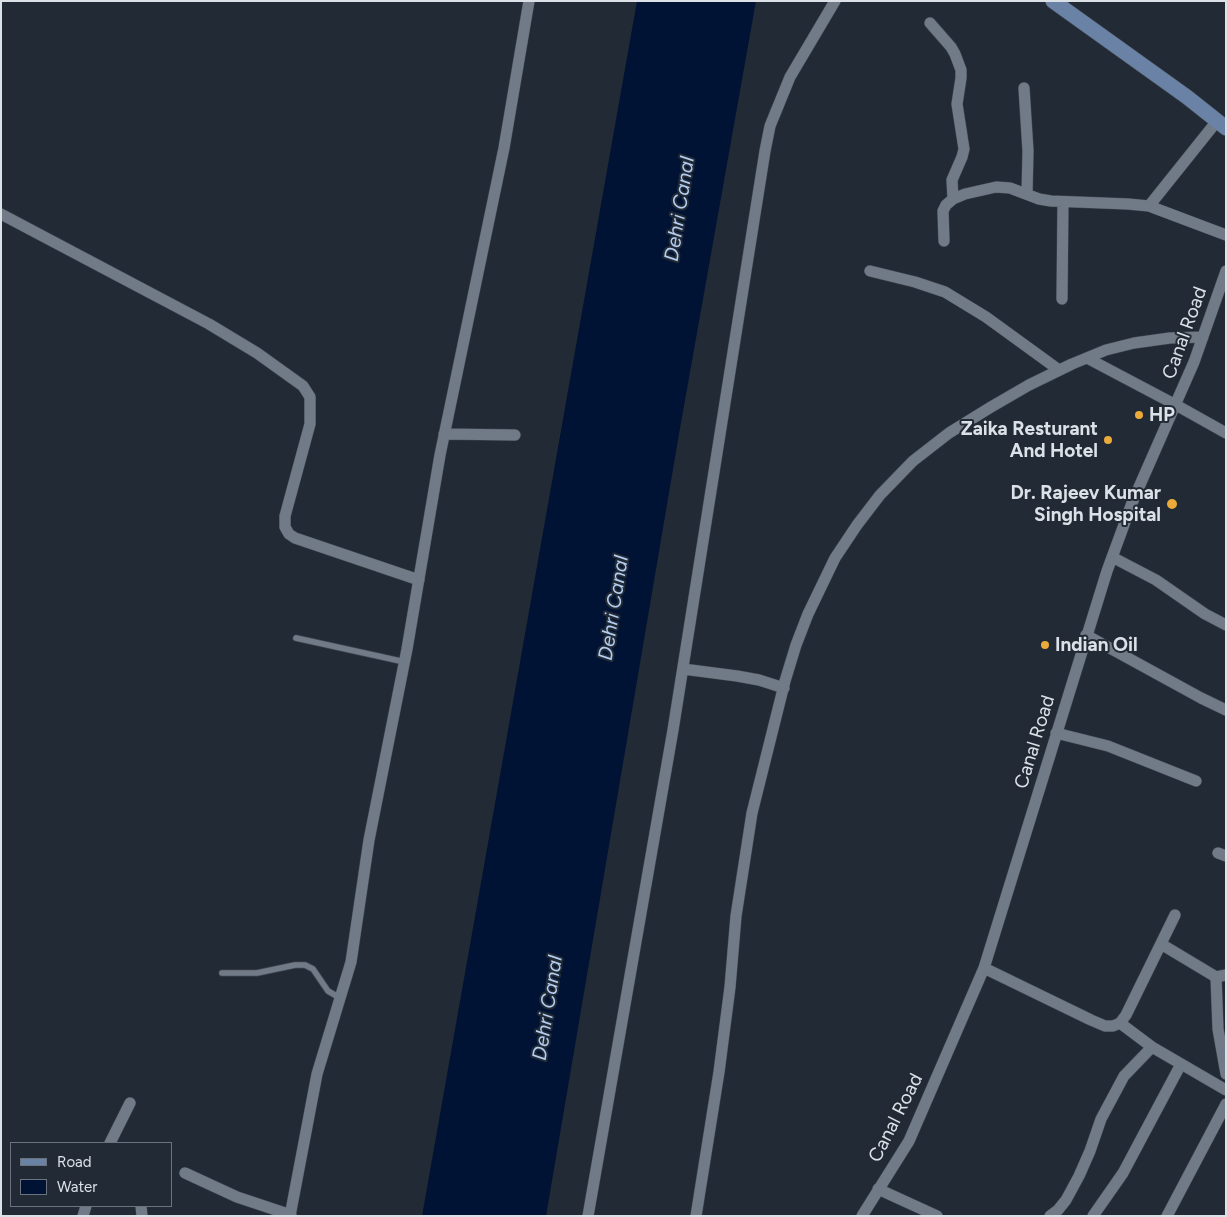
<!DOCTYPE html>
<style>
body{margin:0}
#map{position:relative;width:1227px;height:1217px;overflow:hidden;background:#222a35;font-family:Figtree,sans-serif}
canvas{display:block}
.frame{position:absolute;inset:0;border:2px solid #dce1e8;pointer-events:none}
.legend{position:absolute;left:10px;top:1142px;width:162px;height:65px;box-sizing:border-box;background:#222a35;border:1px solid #6c737d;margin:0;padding:6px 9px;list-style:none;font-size:15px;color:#dce1e8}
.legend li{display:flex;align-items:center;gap:10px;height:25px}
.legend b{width:25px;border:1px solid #6c737d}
</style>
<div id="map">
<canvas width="1227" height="1217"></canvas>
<div class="frame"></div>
<ul class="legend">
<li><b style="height:6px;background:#6982a5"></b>Road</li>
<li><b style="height:14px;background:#001334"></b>Water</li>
</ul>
</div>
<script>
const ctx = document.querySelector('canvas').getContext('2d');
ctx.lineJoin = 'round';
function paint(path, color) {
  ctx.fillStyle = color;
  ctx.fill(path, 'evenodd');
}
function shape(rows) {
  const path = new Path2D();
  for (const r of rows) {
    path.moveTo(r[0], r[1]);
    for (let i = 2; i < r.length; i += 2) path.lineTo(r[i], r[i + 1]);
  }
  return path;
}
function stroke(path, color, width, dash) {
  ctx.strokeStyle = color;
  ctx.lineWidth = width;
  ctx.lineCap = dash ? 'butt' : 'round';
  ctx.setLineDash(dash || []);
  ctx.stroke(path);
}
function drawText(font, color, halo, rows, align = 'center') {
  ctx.font = font + ' Figtree,sans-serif';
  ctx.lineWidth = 4;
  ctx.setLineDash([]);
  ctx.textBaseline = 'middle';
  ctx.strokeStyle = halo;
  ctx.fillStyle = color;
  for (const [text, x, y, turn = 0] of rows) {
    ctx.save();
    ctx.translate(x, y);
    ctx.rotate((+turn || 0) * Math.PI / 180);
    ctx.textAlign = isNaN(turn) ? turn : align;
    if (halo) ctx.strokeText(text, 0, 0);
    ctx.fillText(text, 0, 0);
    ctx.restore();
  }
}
const water = shape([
 [637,1,756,1,679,434,546,1216,422,1216]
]);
const service = shape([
 [296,638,405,662],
 [222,973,257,973,295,965,305,965,313,969,328,991,340,998]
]);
const minor = shape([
 [930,23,951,47,955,54,961,70,961,78,957,104,964,149,962,157,952,180,953,199],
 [1024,88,1028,151,1027,194],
 [1149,206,1217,121],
 [1,214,209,324,257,353,303,386,310,397,310,424,285,516,285,527,289,534,295,538,419,580],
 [944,241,943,211,946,205,953,199,965,194,996,187,1010,188,1039,199,1051,201,1128,204,1149,206,1226,235],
 [870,271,915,282,945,292,986,317,1059,370],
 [1062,299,1063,202],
 [1087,358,1176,405,1226,433],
 [444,434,515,435],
 [1112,557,1156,580,1205,614,1226,625],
 [1086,635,1201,698,1226,710],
 [683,669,737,676,759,680,784,688],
 [1056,733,1108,746,1196,781],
 [1218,853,1226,856],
 [1161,944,1216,977],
 [984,968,1091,1020,1105,1026,1113,1026,1120,1023,1126,1015,1175,915],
 [1226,975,1216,977,1218,1029,1226,1074],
 [1120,1023,1152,1047,1226,1090],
 [110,1143,130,1103],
 [185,1173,237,1197,291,1215],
 [878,1189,937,1216],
 [141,1206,142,1216],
 [83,1216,86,1206],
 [290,1216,317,1074,351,962,369,840,407,649,440,455,504,148,529,1],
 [588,1216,673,730,765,151,770,126,790,77,835,1],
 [696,1216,719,1072,730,987,736,916,752,813,785,681,796,645,808,614,835,558,857,525,880,495,913,461,949,433,991,407,1029,385,1072,364,1106,350,1134,343,1170,338,1203,337],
 [862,1216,909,1141,984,968,1107,571,1132,503,1194,362,1226,271],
 [1050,1216,1058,1210,1066,1200,1079,1176,1090,1151,1101,1119,1124,1076,1152,1047],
 [1093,1216,1123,1173,1181,1064],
 [1167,1216,1226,1104]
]);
const secondary = shape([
 [1053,1,1187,97,1226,128]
]);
const markers = [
 [1139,415,5,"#ebaa39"],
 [1108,440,5,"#ebaa39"],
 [1172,504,6,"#ebaa39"],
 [1045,645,5,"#ebaa39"]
];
const streetNames = [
 ["Canal Road",1185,333,-70],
 ["Canal Road",1035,742,-73],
 ["Canal Road",896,1118,-63]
];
const poiNames = [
 ["HP",1149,415],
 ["Zaika Resturant",1098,429,"right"],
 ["And Hotel",1098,451,"right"],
 ["Dr. Rajeev Kumar",1161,493,"right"],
 ["Singh Hospital",1161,515,"right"],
 ["Indian Oil",1055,645]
];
const waterNames = [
 ["Dehri Canal",680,209,-81],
 ["Dehri Canal",614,608,-81],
 ["Dehri Canal",548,1008,-81]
];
paint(water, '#001334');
stroke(service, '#424952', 7);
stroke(minor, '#424952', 12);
stroke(secondary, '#424952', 16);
stroke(service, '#717a87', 5.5);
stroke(minor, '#717a87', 11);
stroke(secondary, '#6982a5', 15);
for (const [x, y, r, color] of markers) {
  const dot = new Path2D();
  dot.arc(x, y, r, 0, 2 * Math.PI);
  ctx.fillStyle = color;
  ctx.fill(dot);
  stroke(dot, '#222a35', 2);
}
drawText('19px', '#dce1e8', '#222a35', streetNames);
drawText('bold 19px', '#dce1e8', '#222a35', poiNames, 'left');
drawText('italic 20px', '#b3cef3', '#222a35', waterNames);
</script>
